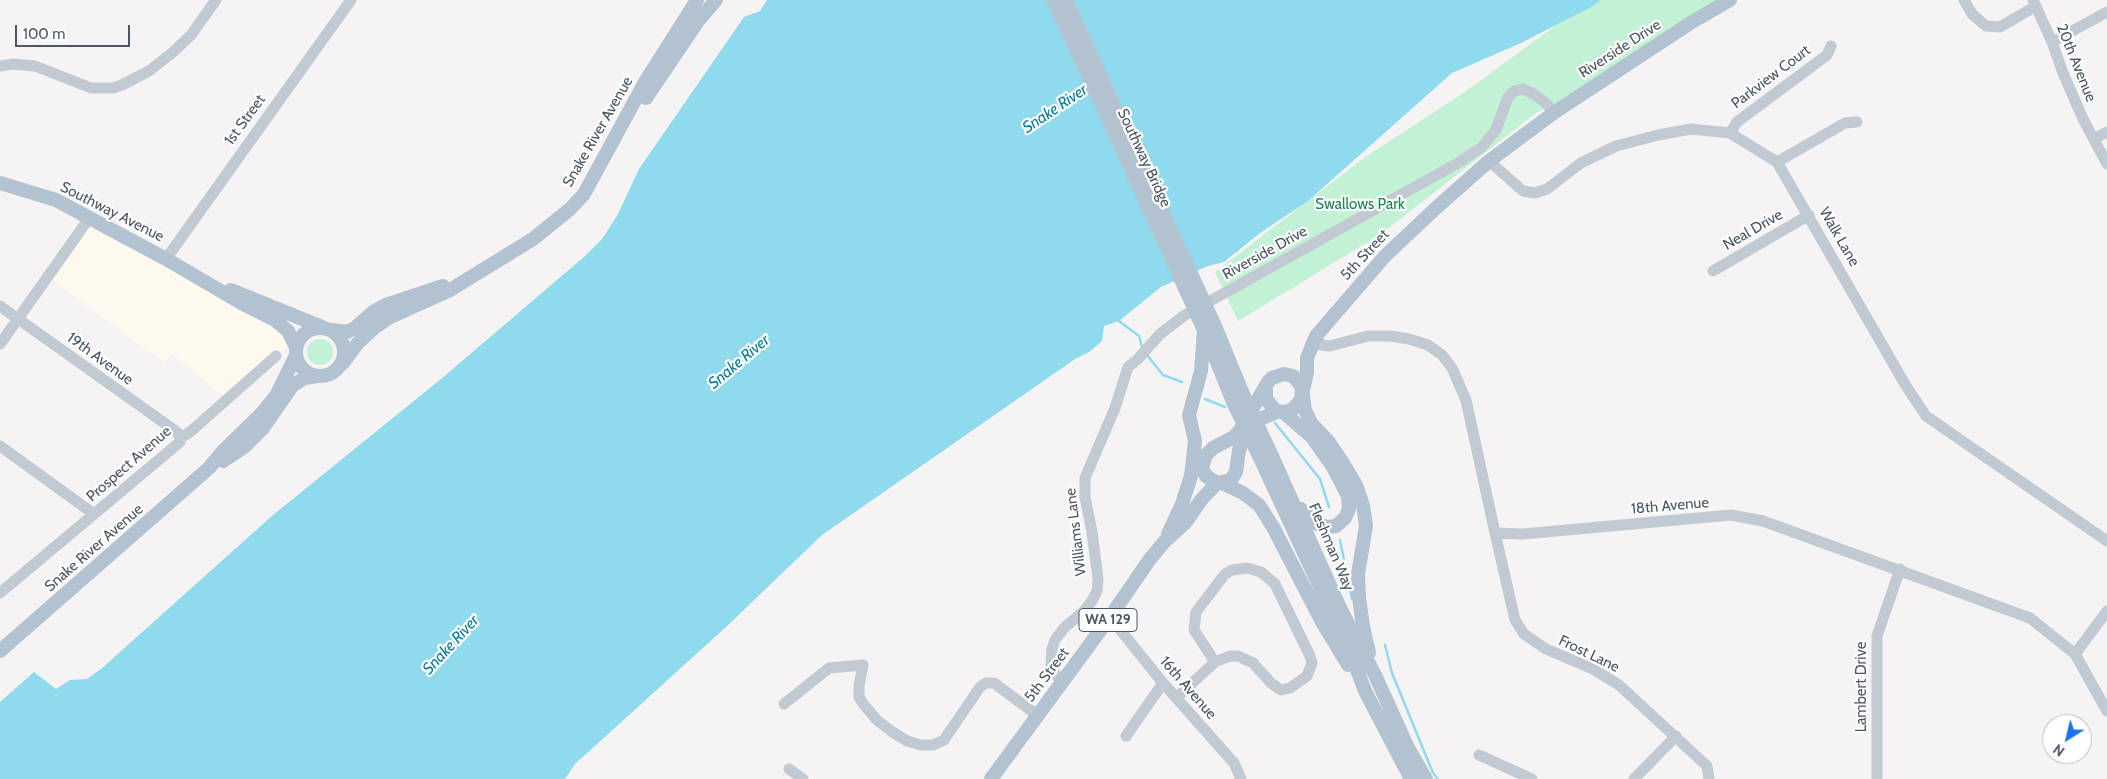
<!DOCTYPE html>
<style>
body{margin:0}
#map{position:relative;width:2107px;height:779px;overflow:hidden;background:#f5f3f3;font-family:Cabin,sans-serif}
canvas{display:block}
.north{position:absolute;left:2042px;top:714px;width:50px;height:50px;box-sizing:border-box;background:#fff;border:1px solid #b7bbc0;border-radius:50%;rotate:216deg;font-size:14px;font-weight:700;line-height:20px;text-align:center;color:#4a5661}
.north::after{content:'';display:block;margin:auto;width:18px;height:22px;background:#1a73e8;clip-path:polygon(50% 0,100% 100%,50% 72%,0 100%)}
.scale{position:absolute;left:15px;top:25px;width:115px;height:22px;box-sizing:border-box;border:2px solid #4a5661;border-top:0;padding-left:6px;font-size:15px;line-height:18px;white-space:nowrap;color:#4a5661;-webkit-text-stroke:4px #fff;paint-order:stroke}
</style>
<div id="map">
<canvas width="2107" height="779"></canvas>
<div class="north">N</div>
<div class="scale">100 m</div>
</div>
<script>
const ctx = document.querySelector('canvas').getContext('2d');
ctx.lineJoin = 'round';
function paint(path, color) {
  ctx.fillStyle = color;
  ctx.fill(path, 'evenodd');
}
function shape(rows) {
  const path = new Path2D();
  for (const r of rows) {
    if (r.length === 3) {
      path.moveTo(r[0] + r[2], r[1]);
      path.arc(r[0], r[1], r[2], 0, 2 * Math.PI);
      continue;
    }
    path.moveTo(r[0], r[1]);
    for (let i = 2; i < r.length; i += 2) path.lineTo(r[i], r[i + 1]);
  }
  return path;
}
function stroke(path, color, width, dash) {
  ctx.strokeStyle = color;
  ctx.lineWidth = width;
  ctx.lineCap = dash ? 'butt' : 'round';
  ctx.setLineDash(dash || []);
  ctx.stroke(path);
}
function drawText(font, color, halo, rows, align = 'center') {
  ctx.font = font + ' Cabin,sans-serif';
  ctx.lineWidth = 4.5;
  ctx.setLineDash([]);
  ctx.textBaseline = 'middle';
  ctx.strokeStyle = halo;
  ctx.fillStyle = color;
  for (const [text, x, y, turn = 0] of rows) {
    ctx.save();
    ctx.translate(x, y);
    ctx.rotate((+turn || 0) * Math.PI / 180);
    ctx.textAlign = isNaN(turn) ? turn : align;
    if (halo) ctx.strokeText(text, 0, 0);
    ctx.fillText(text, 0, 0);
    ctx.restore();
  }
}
const commercial = shape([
 [90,223,281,330,291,344,227,400,172,354,164,363,48,277]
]);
const green = shape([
 [1601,0,1722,0,1555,104,1536,113,1381,234,1238,321,1215,272,1368,155,1462,94,1555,26],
 [320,352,13]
]);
const water = shape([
 [767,0,1601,0,1591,7,1521,43,1452,73,1308,201,1260,233,1224,262,1208,266,1161,287,1119,321,1104,326,1102,341,1089,352,1075,359,822,535,726,627,575,764,565,779,0,779,0,702,34,672,56,689,70,680,87,679,101,669,273,515,441,379,585,256,602,239,617,216,639,169,744,17,760,11]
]);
const stream = shape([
 [1119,321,1139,336,1142,347],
 [1147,355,1163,375,1182,382],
 [1205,399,1225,407],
 [1275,423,1320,479,1329,507],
 [1340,540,1352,599],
 [1385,645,1392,673,1433,773,1438,779]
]);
const minor = shape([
 [1964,0,1972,14,1986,26,2000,27,2036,6],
 [2033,0,2052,42,2063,73,2083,119,2107,164],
 [2052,42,2107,12],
 [0,66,13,64,35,66,91,88,113,88,122,85,149,71,172,53,191,35,216,0],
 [1730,133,1737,122,1827,55,1831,46],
 [2094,139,2107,132],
 [1489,161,1523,191,1535,193,1547,189,1581,163,1616,146,1658,135,1691,129,1730,133,1777,162,1906,386,1926,416,2107,541],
 [1777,162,1845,123,1857,122],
 [166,259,351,0],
 [1713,271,1809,215],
 [0,306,177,432,180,438],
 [1316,336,1321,345,1330,346,1368,336,1391,336,1409,339,1428,345,1442,355,1452,368,1466,400,1495,533,1523,534,1731,515,1763,521,2030,618,2075,654,2107,711],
 [0,344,90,217],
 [0,446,94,514],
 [1495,533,1515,620,1524,634,1546,649,1593,669,1619,685,1707,766,1709,779],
 [0,593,180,442,180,438,190,432,276,356],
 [1110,617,1163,683,1234,763,1241,779],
 [2075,654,2107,611],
 [1063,681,1055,674,1051,664,1052,649,1055,640,1064,628,1083,612,1092,601,1097,591,1098,579,1092,532,1085,497,1085,478,1115,408,1128,367,1137,360,1160,334,1185,315,1458,163,1482,147,1496,130,1508,97,1514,91,1522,89,1534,94,1547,104,1553,113],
 [1176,698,1215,662,1230,656,1238,656,1253,663,1271,683,1281,690,1290,688,1307,676,1312,663,1310,656,1275,584,1261,572,1247,568,1232,570,1225,574,1196,612,1194,630,1215,662],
 [784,704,829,668,863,665,859,686,859,697,864,705,877,720,891,731,907,741,921,745,933,745,944,740,980,687,986,683,994,683,1037,715],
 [1126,736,1163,683],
 [1479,755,1532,779],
 [789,769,803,779],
 [1634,779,1676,736],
 [1877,779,1877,636,1900,569]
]);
const major = shape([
 [1053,0,1101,103],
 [1066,0,1110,97],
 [646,98,698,21,716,0],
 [0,183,56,200,166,259,243,304,275,320,288,331,296,347],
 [231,290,322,327],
 [1215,326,1242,392],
 [320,352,24],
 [333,330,347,332,355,328,373,312,386,305,443,286],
 [1206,335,1233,402],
 [342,364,358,343,374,328,390,317,450,290,533,239,570,209,584,194,645,82,697,0],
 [1266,386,1266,399,1275,410,1283,412,1292,410,1301,400,1302,387,1293,376,1284,374,1272,378,1268,382,1240,430,1234,437,1213,448,1206,455,1202,468,1206,476,1217,483,1231,480,1236,472,1239,450,1244,439,1258,420,1279,411],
 [1303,391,1307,372,1307,358,1316,336,1385,256,1436,208,1489,161,1555,112,1692,22,1730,0],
 [1303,396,1305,410,1311,423,1328,441,1343,463,1356,485,1363,505,1366,526,1358,574,1359,598,1363,626,1369,653],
 [1283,412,1312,437,1333,467,1348,496,1349,509,1345,518,1336,526,1327,527,1317,524,1301,509],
 [1272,456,1341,610,1375,675,1408,748,1426,779],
 [1260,458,1351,654,1365,691,1411,779],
 [223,461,244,447,263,428,293,385,305,378,317,376],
 [1222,483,1243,493,1259,505,1273,527,1322,622,1348,665],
 [1168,534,1182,504,1191,476,1195,441,1189,415,1201,371,1204,330],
 [0,651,209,468,223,451,262,413,276,396,296,355],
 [991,779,1110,617,1150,559,1165,541,1186,522,1201,500,1217,483]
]);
const majorBridge = shape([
 [1110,97,1215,326],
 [1101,103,1204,330],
 [1242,392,1272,456],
 [1233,402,1260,458]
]);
const shields = [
 [1108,620,58]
];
const shieldNames = [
 ["WA 129",1108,620]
];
const streetNames = [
 ["Riverside Drive",1620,49,-33],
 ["20th Avenue",2076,63,68],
 ["Parkview Court",1771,77,-37],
 ["1st Street",245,120,-54],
 ["Snake River Avenue",598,132,-60],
 ["Southway Bridge",1144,158,65],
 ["Southway Avenue",112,212,27],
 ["Neal Drive",1753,230,-30],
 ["Walk Lane",1839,237,60],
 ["Riverside Drive",1265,253,-29],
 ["5th Street",1365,255,-47],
 ["19th Avenue",100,359,36],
 ["Prospect Avenue",129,464,-41],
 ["18th Avenue",1670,506,-5],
 ["Williams Lane",1076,532,-97],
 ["Fleshman Way",1331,547,67],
 ["Snake River Avenue",94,548,-41],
 ["Frost Lane",1589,654,26],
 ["5th Street",1047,675,-53],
 ["Lambert Drive",1862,687,-90],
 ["16th Avenue",1188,688,49]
];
const parkNames = [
 ["Swallows Park",1360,205]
];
const waterNames = [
 ["Snake River",1055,109,-34],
 ["Snake River",739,362,-40],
 ["Snake River",451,645,-47]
];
paint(commercial, '#fdf9ef');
paint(green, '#c3f1d5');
paint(water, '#90daee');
stroke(stream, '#90daee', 2.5);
stroke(minor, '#c1cad2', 11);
stroke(major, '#b3c2d1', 14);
stroke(majorBridge, '#b3c2d1', 14);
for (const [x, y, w] of shields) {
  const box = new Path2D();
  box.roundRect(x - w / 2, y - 11.5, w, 23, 4);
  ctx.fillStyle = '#fff';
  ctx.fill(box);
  stroke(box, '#4a5661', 1);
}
drawText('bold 14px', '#4a5661', null, shieldNames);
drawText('15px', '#4a5661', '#fff', streetNames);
drawText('15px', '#17864f', '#fff', parkNames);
drawText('italic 16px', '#0c7c9b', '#fff', waterNames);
</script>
